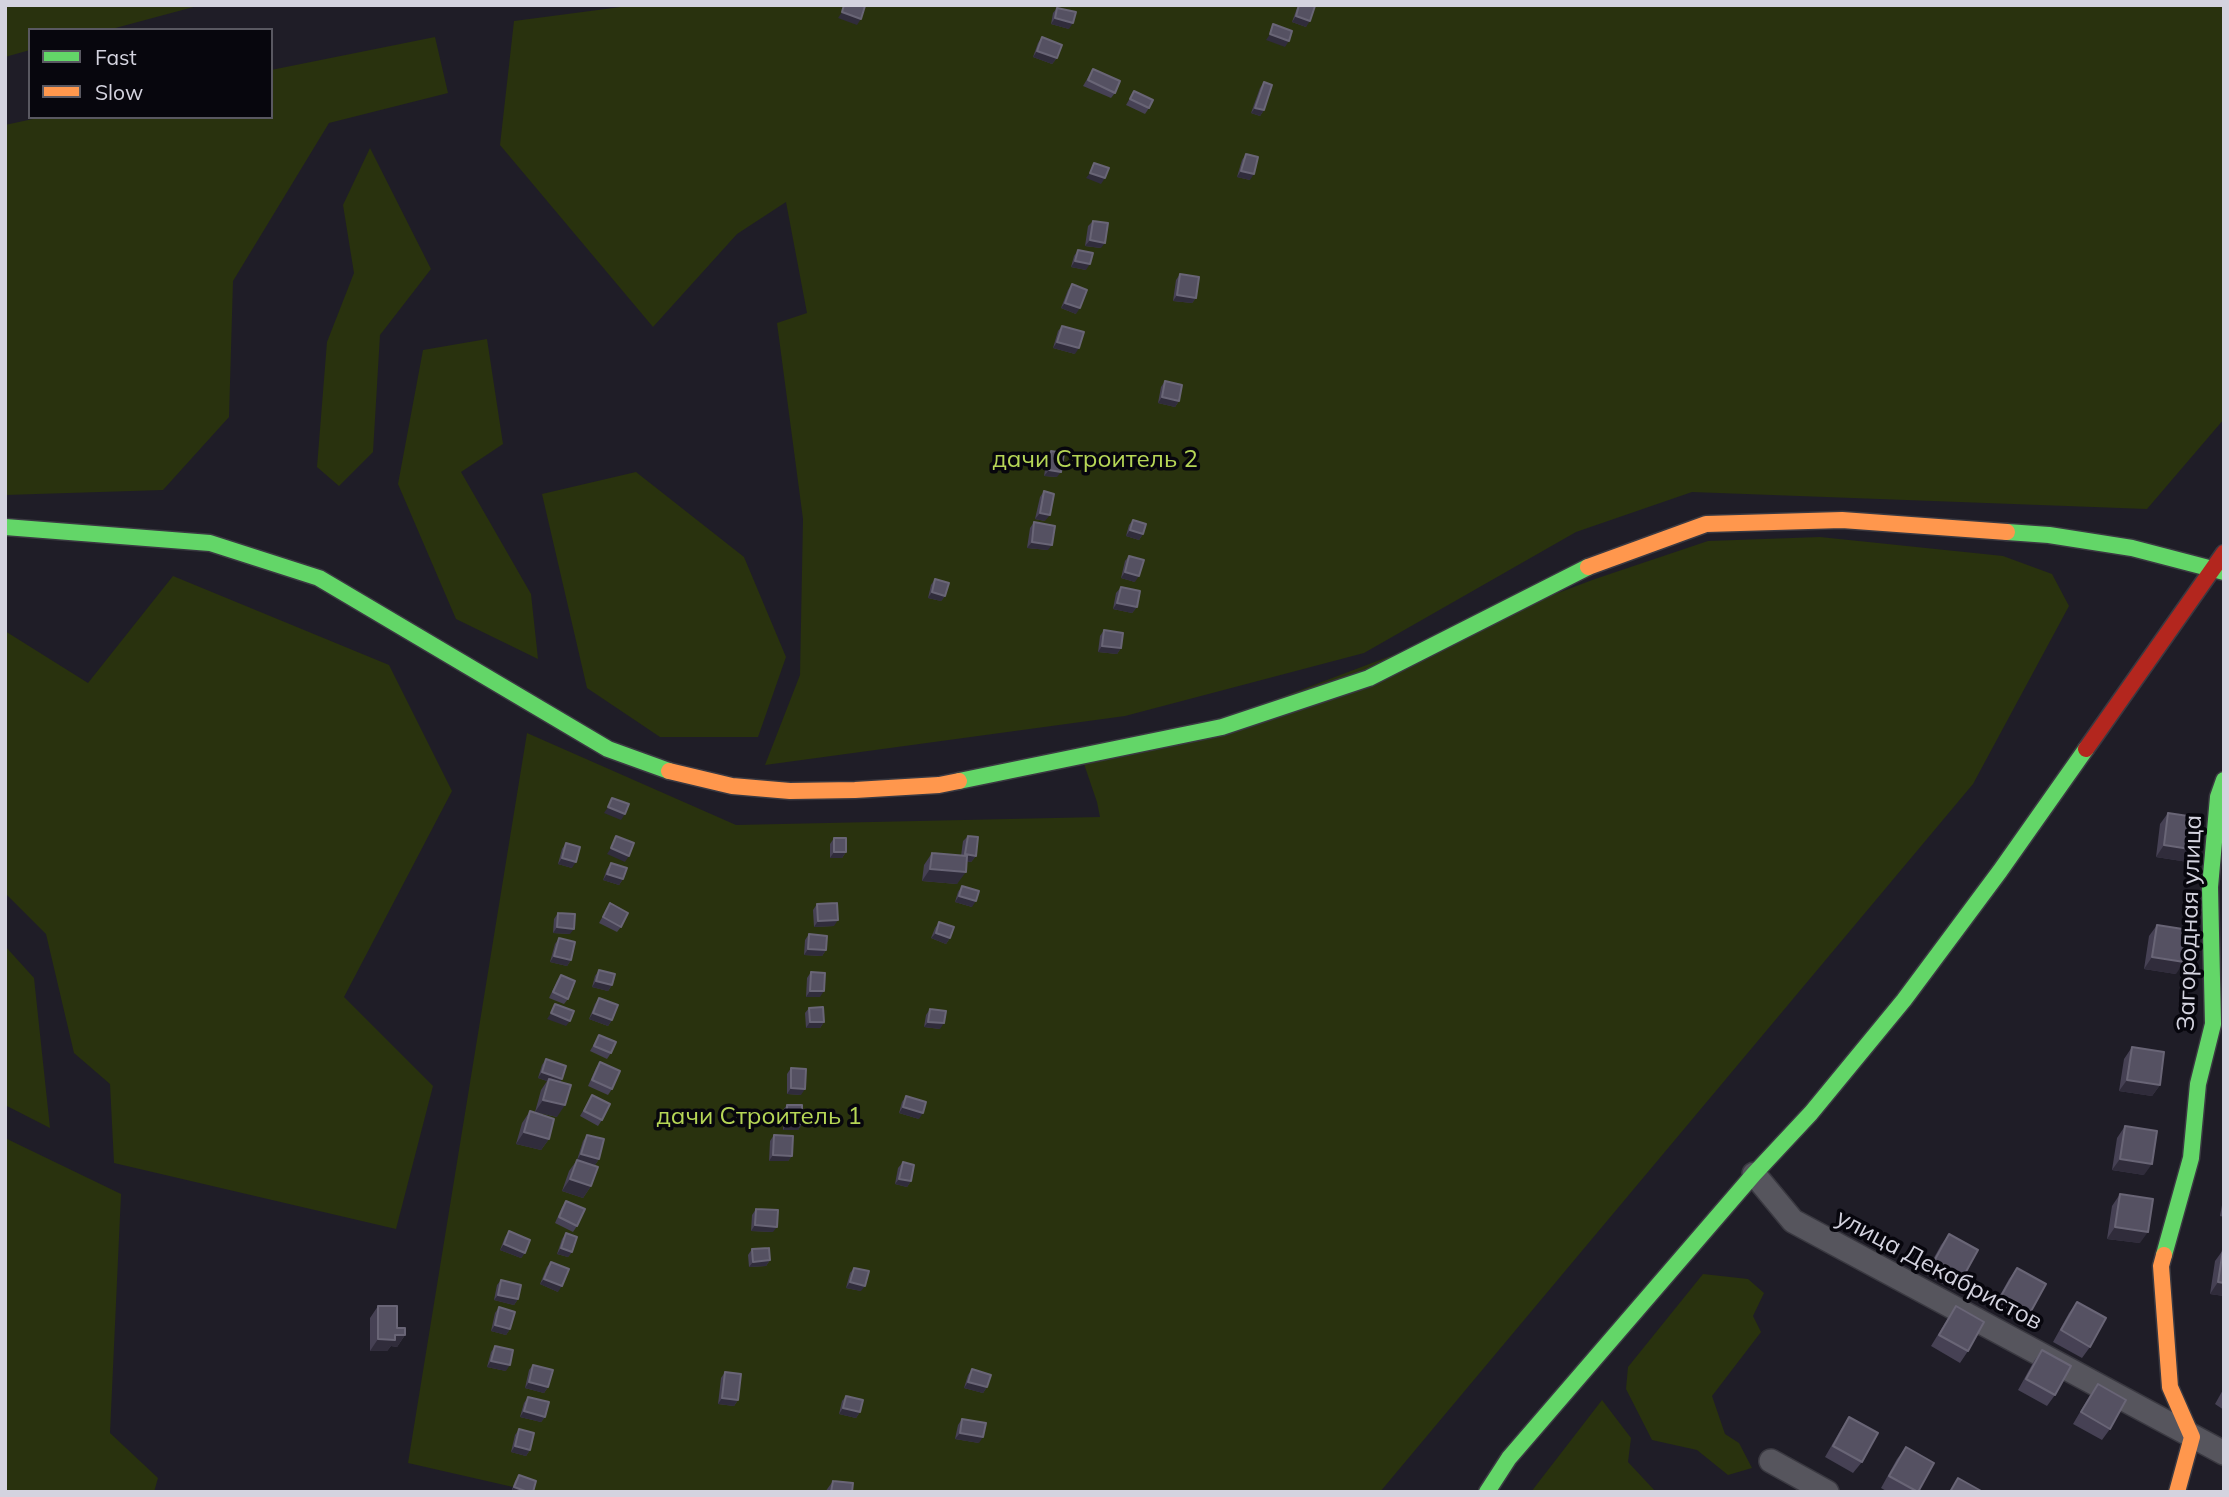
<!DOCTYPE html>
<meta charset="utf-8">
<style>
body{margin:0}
#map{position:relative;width:2229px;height:1497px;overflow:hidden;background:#1f1d27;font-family:Mulish,sans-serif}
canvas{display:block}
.frame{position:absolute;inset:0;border:7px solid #d4d3df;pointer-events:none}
.legend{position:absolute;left:28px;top:28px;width:245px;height:91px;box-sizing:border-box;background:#07060d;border:2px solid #595861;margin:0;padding:9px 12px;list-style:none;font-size:21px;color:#d4d3df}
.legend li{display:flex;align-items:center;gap:14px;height:35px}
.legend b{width:35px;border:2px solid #595861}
</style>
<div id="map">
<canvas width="2229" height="1497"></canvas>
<div class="frame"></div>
<ul class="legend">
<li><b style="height:9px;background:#63d668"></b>Fast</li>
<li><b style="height:9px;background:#ff974d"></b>Slow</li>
</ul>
</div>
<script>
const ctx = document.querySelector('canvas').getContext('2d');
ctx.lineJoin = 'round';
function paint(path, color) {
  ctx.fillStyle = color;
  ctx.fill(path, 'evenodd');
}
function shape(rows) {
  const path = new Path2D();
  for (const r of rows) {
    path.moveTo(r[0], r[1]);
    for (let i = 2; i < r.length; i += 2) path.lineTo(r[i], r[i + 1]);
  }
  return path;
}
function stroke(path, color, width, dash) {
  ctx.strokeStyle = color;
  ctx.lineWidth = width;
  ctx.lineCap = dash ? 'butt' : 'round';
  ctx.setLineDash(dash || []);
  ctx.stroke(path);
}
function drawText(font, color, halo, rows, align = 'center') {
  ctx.font = font + ' Mulish,sans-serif';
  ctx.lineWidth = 7;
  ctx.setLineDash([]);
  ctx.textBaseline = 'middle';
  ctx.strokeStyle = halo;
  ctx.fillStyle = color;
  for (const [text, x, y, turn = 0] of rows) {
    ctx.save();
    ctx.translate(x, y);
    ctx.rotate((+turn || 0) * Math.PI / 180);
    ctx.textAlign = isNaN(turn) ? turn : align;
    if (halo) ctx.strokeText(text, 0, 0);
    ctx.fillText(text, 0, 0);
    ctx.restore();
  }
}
const green = shape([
 [5,5,201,5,108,30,30,30,30,50,5,57],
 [636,5,2224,5,2224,419,2147,509,1692,492,1576,532,1364,653,1125,716,765,765,800,675,803,519,777,323,807,313,786,202,737,234,653,327,500,145,514,21],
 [435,37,448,93,329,123,233,281,229,417,163,490,5,495,5,125,42,117,271,117,271,70],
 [370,148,431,269,380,335,373,452,339,486,317,467,327,342,354,273,343,205],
 [487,339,503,444,461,472,531,594,538,659,456,619,398,484,423,350],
 [636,472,744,557,786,657,758,737,660,737,587,688,542,494],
 [1820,537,2003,556,2052,574,2069,606,1973,784,1380,1492,535,1492,408,1463,527,733,736,825,1100,817,1097,802,1084,764,1128,755,1595,579,1708,541],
 [173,576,389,665,452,791,344,997,433,1086,396,1229,114,1163,110,1084,74,1053,46,934,5,893,5,631,88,683],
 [5,946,34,978,50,1128,5,1105],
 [5,1138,121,1194,110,1433,158,1478,154,1492,5,1492],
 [1703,1274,1748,1279,1764,1293,1753,1316,1761,1332,1712,1396,1725,1434,1739,1443,1752,1468,1728,1475,1697,1450,1652,1440,1626,1389,1628,1367],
 [1602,1400,1631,1438,1628,1462,1656,1492,1531,1492]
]);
const street = shape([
 [1754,1174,1793,1221,2224,1453],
 [1771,1461,1827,1492]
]);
const fast = shape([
 [5,527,210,543,319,578,608,749,669,771],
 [2007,532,2049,535,2132,548,2224,572],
 [959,781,1222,727,1369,678,1588,567],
 [2164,1255,2191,1158,2198,1084,2213,1024,2210,887,2218,797,2224,780],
 [1487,1492,1509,1458,1754,1174,1811,1113,1904,1000,2000,871,2086,749]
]);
const slow = shape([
 [1588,567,1706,524,1842,520,2007,532],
 [669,771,732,786,790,791,855,790,939,785,959,781],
 [2164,1255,2161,1266,2170,1387,2192,1437,2177,1492]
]);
const jam = shape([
 [2086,749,2224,553]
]);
const wall = shape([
 [1298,5,1312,5,1306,27,1292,22],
 [1057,8,1069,29,1051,24,1053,13],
 [1042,37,1057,58,1052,64,1033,57,1038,43],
 [1093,69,1115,93,1111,98,1083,86],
 [1264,82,1264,110,1260,116,1251,113,1260,88],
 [1134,91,1149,108,1145,114,1126,105],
 [1246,154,1250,180,1237,177,1242,160],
 [1093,221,1101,248,1085,246,1088,226],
 [1078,250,1086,270,1071,267,1074,256],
 [1180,274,1196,298,1192,303,1173,301,1176,280],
 [1072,284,1076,314,1061,308,1068,290],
 [1062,326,1075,354,1053,348,1058,331],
 [1165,381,1179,401,1175,407,1158,403,1161,387],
 [1051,451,1057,477,1044,476,1047,457],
 [1044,491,1045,521,1035,519,1040,497],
 [1133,520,1143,534,1139,540,1126,536,1129,525],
 [1034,522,1048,550,1027,548,1030,528],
 [1129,556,1135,582,1121,578,1125,561],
 [935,579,945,596,941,601,928,598,931,585],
 [1121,587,1137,607,1132,613,1113,609,1116,593],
 [1104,630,1121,648,1117,654,1098,652,1100,636],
 [2168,813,2188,862,2156,857,2160,824],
 [968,836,976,856,971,862,966,861,957,884,922,881,924,865,932,853,961,856,963,841],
 [834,838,846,852,842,858,830,858,830,844],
 [566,843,572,868,558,864,562,849],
 [611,863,623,879,619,885,603,880,607,869],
 [962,886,972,907,955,902,958,892],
 [610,903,621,927,617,932,599,923],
 [817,904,834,926,814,927,813,910],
 [558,913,570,934,553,933,554,919],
 [939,922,950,938,946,944,931,938,935,928],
 [2157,925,2176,974,2144,969,2149,936],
 [809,934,826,950,822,956,804,955,805,940],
 [559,938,571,960,567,966,550,962,555,944],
 [599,970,612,985,608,991,592,987,595,976],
 [811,972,820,997,806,997,807,978],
 [561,975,568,999,564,1004,549,998,557,981],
 [599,998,612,1020,608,1026,589,1019,595,1004],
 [809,1008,824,1022,820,1028,806,1028,805,1013],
 [930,1009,940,1029,924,1027,926,1015],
 [599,1035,611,1053,607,1059,590,1051],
 [2132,1047,2160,1085,2152,1096,2119,1091,2124,1059],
 [546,1059,560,1082,557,1117,535,1112,541,1090,547,1081,538,1078,542,1065],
 [600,1062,612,1089,608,1095,588,1086,596,1068],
 [791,1068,801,1095,787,1094,787,1074],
 [592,1095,602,1120,598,1126,580,1116],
 [906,1096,919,1119,899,1113,902,1102],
 [787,1105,802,1124,798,1130,783,1130,783,1110],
 [530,1111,549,1139,541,1150,516,1144,522,1123],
 [2125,1126,2144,1175,2112,1170,2117,1138],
 [587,1135,599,1159,595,1165,581,1161,591,1186,583,1198,562,1191,569,1171,577,1160,583,1141],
 [774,1135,792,1156,788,1161,769,1161,770,1141],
 [903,1162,911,1181,907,1187,895,1184,898,1168],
 [2120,1194,2140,1243,2107,1239,2112,1206],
 [2224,1194,2224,1217,2220,1216],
 [566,1201,577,1226,573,1232,555,1223,562,1207],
 [756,1209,773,1232,751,1231,752,1215],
 [509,1231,525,1253,521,1258,500,1250,505,1237],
 [566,1233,572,1252,568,1257,557,1254,562,1239],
 [1949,1234,1962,1279,1954,1290,1925,1274,1941,1245],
 [752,1249,770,1260,766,1266,749,1267,748,1255],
 [2223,1250,2224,1250,2224,1296,2210,1294,2215,1261],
 [551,1262,558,1292,540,1284,547,1267],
 [854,1268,861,1291,846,1288,850,1273],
 [2017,1268,2030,1313,2022,1324,1993,1308,2009,1279],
 [501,1280,518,1299,514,1305,494,1300,497,1285],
 [2077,1302,2090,1347,2082,1358,2053,1342,2069,1313],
 [378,1306,397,1328,405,1335,397,1347,391,1346,387,1351,370,1351,370,1318],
 [1956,1306,1968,1351,1960,1363,1931,1346,1948,1318],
 [499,1307,510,1329,506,1335,491,1331,495,1313],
 [495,1346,506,1371,487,1367,491,1352],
 [2042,1350,2055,1395,2047,1406,2018,1390,2034,1361],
 [533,1365,548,1387,544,1393,525,1388,529,1370],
 [972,1369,987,1387,983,1393,964,1388,968,1375],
 [725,1372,738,1400,734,1406,718,1404,721,1378],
 [2098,1384,2110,1429,2102,1440,2073,1424,2090,1395],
 [2224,1388,2224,1410,2215,1404],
 [846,1396,860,1412,856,1418,839,1414,842,1401],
 [528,1397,545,1417,541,1422,520,1417,524,1403],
 [1849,1417,1862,1462,1853,1473,1825,1457,1841,1429],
 [962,1419,979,1443,955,1439,958,1425],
 [519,1429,530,1450,526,1456,511,1452,515,1435],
 [1906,1447,1918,1492,1888,1492,1881,1488,1897,1459],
 [519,1475,533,1492,511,1492,515,1481],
 [833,1481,852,1492,825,1492]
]);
const shadedWall = shape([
 [842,12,861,19,857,25,838,18],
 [1296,16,1310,21,1306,27,1292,22],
 [1055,18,1073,23,1069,29,1051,24],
 [1270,34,1289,41,1285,47,1266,40],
 [1037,51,1057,58,1052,64,1033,57],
 [1255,108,1264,110,1260,116,1251,113],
 [1241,171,1254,174,1250,180,1237,177],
 [1090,173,1105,178,1101,184,1086,178],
 [1090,240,1105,243,1101,248,1085,246],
 [1075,261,1090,264,1086,270,1071,267],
 [1177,295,1196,298,1192,303,1173,301],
 [1065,303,1080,308,1076,314,1061,308],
 [1057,342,1079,348,1075,354,1053,348],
 [1162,397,1179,401,1175,407,1158,403],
 [1049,470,1061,472,1057,477,1044,476],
 [1040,513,1050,515,1045,521,1035,519],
 [1130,530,1143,534,1139,540,1126,536],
 [1032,542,1052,545,1048,550,1027,548],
 [1125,572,1139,576,1135,582,1121,578],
 [932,592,945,596,941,601,928,598],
 [1117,603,1137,607,1132,613,1113,609],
 [1102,646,1121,648,1117,654,1098,652],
 [608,807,625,814,621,820,604,813],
 [2164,845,2196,850,2188,862,2156,857],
 [611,848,629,856,625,862,607,854],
 [834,852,846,852,842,858,830,858],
 [965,854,976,856,971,862,961,860],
 [562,858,576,862,572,868,558,864],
 [930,869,966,872,957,884,922,881],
 [607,874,623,879,619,885,603,880],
 [959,896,976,901,972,907,955,902],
 [838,920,834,926,814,927,818,921],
 [557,927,574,929,570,934,553,933],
 [936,933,950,938,946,944,931,938],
 [808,949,826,950,822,956,804,955],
 [554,956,571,960,567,966,550,962],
 [2152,957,2184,962,2176,974,2144,969],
 [596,981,612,985,608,991,592,987],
 [810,991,824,991,820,997,806,997],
 [551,1013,570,1021,566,1026,547,1019],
 [593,1013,612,1020,608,1026,589,1019],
 [810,1022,824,1022,820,1028,806,1028],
 [928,1022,944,1023,940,1029,924,1027],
 [542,1072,562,1079,558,1085,549,1079,547,1081,538,1078],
 [2127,1080,2160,1085,2152,1096,2119,1091],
 [791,1088,805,1089,801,1095,787,1094],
 [543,1100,565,1105,557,1117,535,1112],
 [903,1107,923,1113,919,1119,899,1113],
 [787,1124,802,1124,798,1130,783,1130],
 [524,1132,549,1139,541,1150,516,1144],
 [581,1154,599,1159,595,1165,577,1160],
 [773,1155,792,1156,788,1161,769,1161],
 [2120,1159,2152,1164,2144,1175,2112,1170],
 [570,1179,591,1186,583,1198,562,1191],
 [899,1179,911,1181,907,1187,895,1184],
 [755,1225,777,1227,773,1232,751,1231],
 [2115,1227,2148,1232,2140,1243,2107,1239],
 [504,1244,525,1253,521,1258,500,1250],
 [561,1248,572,1252,568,1257,557,1254],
 [770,1260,766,1266,749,1267,753,1262],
 [544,1279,562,1286,558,1292,540,1284],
 [850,1282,865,1286,861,1291,846,1288],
 [2218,1282,2224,1283,2224,1296,2210,1294],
 [498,1295,518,1299,514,1305,494,1300],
 [495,1325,510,1329,506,1335,491,1331],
 [395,1335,405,1335,397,1347,391,1346,387,1351,370,1351,378,1339],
 [491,1361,510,1365,506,1371,487,1367],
 [529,1382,548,1387,544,1393,525,1388],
 [968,1382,987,1387,983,1393,964,1388],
 [722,1398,738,1400,734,1406,718,1404],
 [843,1408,860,1412,856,1418,839,1414],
 [524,1411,545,1417,541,1422,520,1417],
 [960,1433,983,1437,979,1443,955,1439],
 [515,1446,530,1450,526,1456,511,1452],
 [514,1487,528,1492,511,1492]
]);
const building = shape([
 [844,5,865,6,861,19,842,12,844,5],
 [1299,5,1312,5,1315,6,1310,21,1296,16,1299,5],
 [1057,8,1076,12,1073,23,1055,18,1057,8],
 [1273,24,1292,31,1289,41,1270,34,1273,24],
 [1042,37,1062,45,1057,58,1037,51,1042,37],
 [1093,69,1120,81,1115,93,1088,80,1093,69],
 [1264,82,1272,85,1264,110,1255,108,1264,82],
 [1134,91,1153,100,1149,108,1130,99,1134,91],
 [1246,154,1258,157,1254,174,1241,171,1246,154],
 [1094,163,1109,168,1105,178,1090,173,1094,163],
 [1093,221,1108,223,1105,243,1090,240,1093,221],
 [1078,250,1093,253,1090,264,1075,261,1078,250],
 [1180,274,1199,277,1196,298,1177,295,1180,274],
 [1072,284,1087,290,1080,308,1065,303,1072,284],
 [1062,326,1084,332,1079,348,1057,342,1062,326],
 [1165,381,1182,385,1179,401,1162,397,1165,381],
 [1051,451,1064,453,1061,472,1049,470,1051,451],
 [1044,491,1054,494,1050,515,1040,513,1044,491],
 [1133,520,1146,524,1143,534,1130,530,1133,520],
 [1034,522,1055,526,1052,545,1032,542,1034,522],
 [1129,556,1144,560,1139,576,1125,572,1129,556],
 [935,579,949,583,945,596,932,592,935,579],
 [1121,587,1140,591,1137,607,1117,603,1121,587],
 [1104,630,1123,633,1121,648,1102,646,1104,630],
 [612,798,629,804,625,814,608,807,612,798],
 [2168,813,2201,818,2196,850,2164,845,2168,813],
 [616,836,634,843,629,856,611,848,616,836],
 [968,836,978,837,976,856,965,854,968,836],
 [834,838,846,838,846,852,834,852,834,838],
 [566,843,580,847,576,862,562,858,566,843],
 [932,853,967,856,966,872,930,869,932,853],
 [611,863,627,868,623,879,607,874,611,863],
 [962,886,979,891,976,901,959,896,962,886],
 [610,903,628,913,621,927,603,917,610,903],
 [837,903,838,920,818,921,817,904,837,903],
 [558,913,575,914,574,929,557,927,558,913],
 [939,922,954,927,950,938,936,933,939,922],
 [2157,925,2189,930,2184,962,2152,957,2157,925],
 [809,934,827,936,826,950,808,949,809,934],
 [559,938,575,942,571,960,554,956,559,938],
 [599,970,615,974,612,985,596,981,599,970],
 [811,972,825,973,824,991,810,991,811,972],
 [561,975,575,981,568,999,553,992,561,975],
 [599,998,618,1005,612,1020,593,1013,599,998],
 [555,1004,574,1011,570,1021,551,1013,555,1004],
 [823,1007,824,1022,810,1022,809,1008,823,1007],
 [930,1009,946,1011,944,1023,928,1022,930,1009],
 [599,1035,616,1042,611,1053,594,1046,599,1035],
 [2132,1047,2164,1052,2160,1085,2127,1080,2132,1047],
 [546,1059,566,1066,562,1079,542,1072,546,1059],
 [600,1062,620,1071,612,1089,592,1080,600,1062],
 [791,1068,806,1069,805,1089,791,1088,791,1068],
 [549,1079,571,1085,565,1105,543,1100,549,1079],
 [592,1095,610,1104,602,1120,584,1111,592,1095],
 [906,1096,926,1102,923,1113,903,1107,906,1096],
 [787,1105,802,1105,802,1124,787,1124,787,1105],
 [530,1111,554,1119,549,1139,524,1132,530,1111],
 [2125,1126,2157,1131,2152,1164,2120,1159,2125,1126],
 [587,1135,604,1139,599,1159,581,1154,587,1135],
 [774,1135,793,1136,792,1156,773,1155,774,1135],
 [577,1160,598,1167,591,1186,570,1179,577,1160],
 [903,1162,914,1165,911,1181,899,1179,903,1162],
 [2120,1194,2153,1199,2148,1232,2115,1227,2120,1194],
 [566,1201,585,1209,577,1226,559,1217,566,1201],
 [756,1209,778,1210,777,1227,755,1225,756,1209],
 [509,1231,530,1240,525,1253,504,1244,509,1231],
 [566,1233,577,1237,572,1252,561,1248,566,1233],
 [1949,1234,1978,1250,1962,1279,1933,1263,1949,1234],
 [769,1248,770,1260,753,1262,752,1249,769,1248],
 [2223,1250,2224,1250,2224,1283,2218,1282,2223,1250],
 [551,1262,569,1269,562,1286,544,1279,551,1262],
 [854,1268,869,1271,865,1286,850,1282,854,1268],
 [2017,1268,2046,1284,2030,1313,2001,1296,2017,1268],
 [501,1280,521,1285,518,1299,498,1295,501,1280],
 [2077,1302,2106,1318,2090,1347,2061,1330,2077,1302],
 [378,1306,397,1306,397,1328,405,1328,405,1335,395,1335,395,1340,378,1339,378,1306],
 [1956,1306,1984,1322,1968,1351,1939,1335,1956,1306],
 [499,1307,515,1312,510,1329,495,1325,499,1307],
 [495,1346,513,1350,510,1365,491,1361,495,1346],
 [2042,1350,2071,1366,2055,1395,2026,1379,2042,1350],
 [533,1365,553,1370,548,1387,529,1382,533,1365],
 [972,1369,991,1375,987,1387,968,1382,972,1369],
 [725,1372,741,1374,738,1400,722,1398,725,1372],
 [2098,1384,2126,1400,2110,1429,2081,1412,2098,1384],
 [846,1396,863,1400,860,1412,843,1408,846,1396],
 [528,1397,549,1402,545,1417,524,1411,528,1397],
 [1849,1417,1878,1433,1862,1462,1833,1446,1849,1417],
 [962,1419,986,1423,983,1437,960,1433,962,1419],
 [519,1429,534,1433,530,1450,515,1446,519,1429],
 [1906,1447,1934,1463,1918,1492,1889,1476,1906,1447],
 [519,1475,536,1481,533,1492,528,1492,514,1487,519,1475],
 [1958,1478,1983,1492,1950,1492,1958,1478],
 [833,1481,853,1483,852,1492,831,1492,833,1481]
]);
const parkNames = [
 ["дачи Строитель 2",1095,460],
 ["дачи Строитель 1",759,1117]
];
const streetNames = [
 ["Загородная улица",2190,923,-88],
 ["улица Декабристов",1939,1270,28]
];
paint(green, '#29320e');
stroke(street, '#3a3941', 26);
stroke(fast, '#3a3941', 19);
stroke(slow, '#3a3941', 19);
stroke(jam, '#3a3941', 19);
stroke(street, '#56555d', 23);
stroke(fast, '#63d668', 16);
stroke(slow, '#ff974d', 16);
stroke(jam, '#b3261e', 16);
paint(wall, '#464154');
paint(shadedWall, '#302c3b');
paint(building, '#555162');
stroke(building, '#696576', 2);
drawText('24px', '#b6d656', '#07060d', parkNames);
drawText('24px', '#d4d3df', '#07060d', streetNames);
</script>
